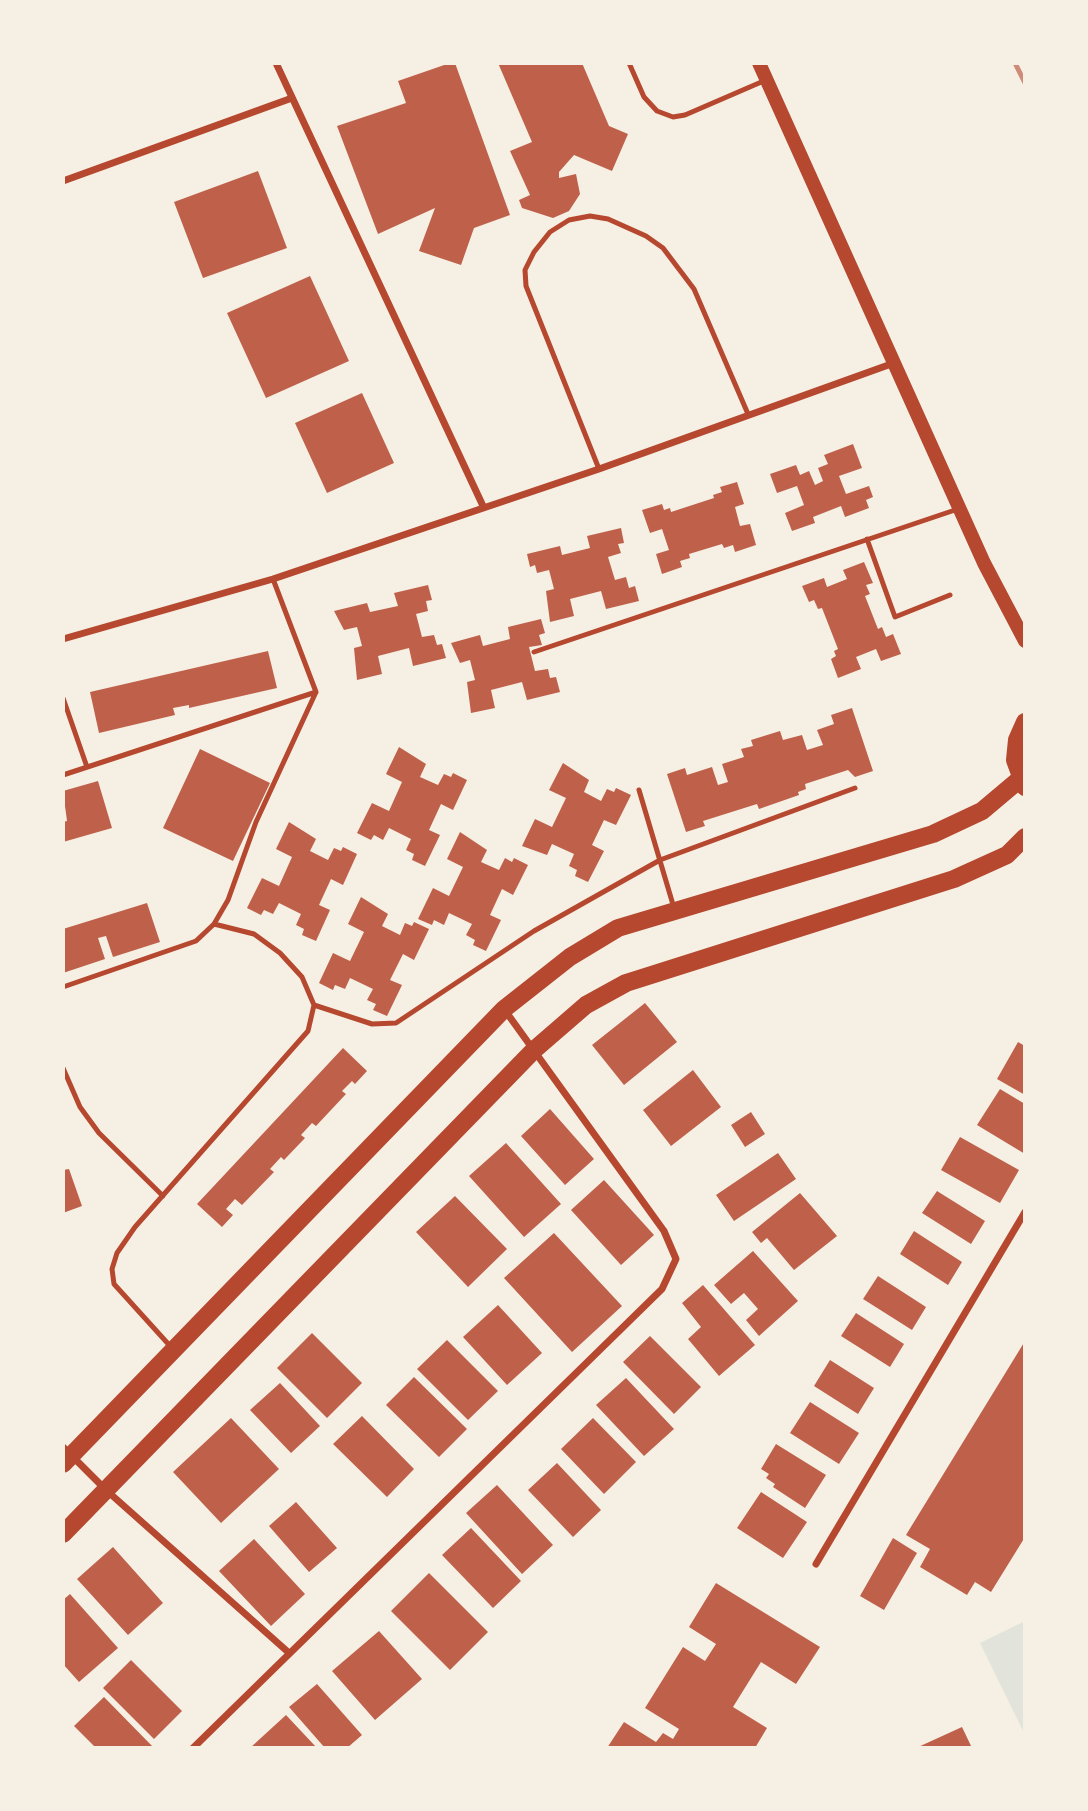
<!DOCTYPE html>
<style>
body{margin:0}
#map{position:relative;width:1088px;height:1811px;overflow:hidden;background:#f6efe4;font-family:"Archivo Narrow",sans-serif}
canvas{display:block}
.frame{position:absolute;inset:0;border:65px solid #f6efe4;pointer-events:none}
</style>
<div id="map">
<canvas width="1088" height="1811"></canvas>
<div class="frame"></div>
</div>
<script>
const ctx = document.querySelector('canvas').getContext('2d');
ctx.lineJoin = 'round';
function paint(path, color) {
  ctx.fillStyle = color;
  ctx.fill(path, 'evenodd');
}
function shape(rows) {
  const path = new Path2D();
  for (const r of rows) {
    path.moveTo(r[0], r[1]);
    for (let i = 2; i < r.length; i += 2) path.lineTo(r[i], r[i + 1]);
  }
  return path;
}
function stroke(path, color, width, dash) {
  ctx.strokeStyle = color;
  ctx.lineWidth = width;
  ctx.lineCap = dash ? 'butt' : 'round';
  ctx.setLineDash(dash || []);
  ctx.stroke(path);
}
const green = shape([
 [1025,1621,1025,1735,980,1643]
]);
const building = shape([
 [450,63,455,63,510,215,474,228,461,265,419,251,435,208,378,234,337,126,406,103,398,81],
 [498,63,582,63,609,126,628,134,612,171,574,155,559,172,559,178,576,174,580,194,569,211,553,218,522,208,519,200,530,195,510,151,532,142],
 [258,171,287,248,203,278,174,202],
 [310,276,349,361,266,398,227,313],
 [362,393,394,463,327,493,295,423],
 [853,444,862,468,839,476,846,494,869,486,873,497,866,500,869,508,845,517,841,506,813,517,815,523,792,531,785,513,804,505,797,486,777,493,770,474,796,465,800,475,809,471,815,485,823,481,818,468,828,464,824,455],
 [737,482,744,504,735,507,740,526,750,524,756,545,735,552,733,545,724,548,722,544,689,554,690,558,680,561,682,567,662,574,656,554,669,550,662,529,650,533,642,510,662,504,664,510,670,508,671,512,714,498,713,495,722,492,720,487],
 [621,528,624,543,618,544,621,553,608,557,615,580,626,577,629,588,635,586,639,601,606,609,601,591,570,599,574,616,550,622,546,591,554,589,549,570,537,573,535,565,530,567,527,554,560,546,562,555,590,548,587,536],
 [864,562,873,583,866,585,870,594,865,596,878,629,882,627,886,637,893,634,901,654,881,661,876,649,856,657,861,669,838,678,831,659,836,656,834,651,838,649,822,608,818,609,814,600,809,602,802,586,824,578,827,587,847,579,843,570],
 [428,585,432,600,426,601,428,611,416,614,422,637,434,635,437,645,442,644,446,658,413,666,409,648,378,656,382,674,357,680,354,648,362,646,357,627,344,630,334,611,367,603,370,612,398,606,394,593],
 [541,619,545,633,539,635,542,645,529,647,535,671,548,669,550,678,556,677,560,692,527,700,522,682,491,690,495,708,471,713,467,682,475,680,470,660,460,663,451,643,480,635,483,646,510,639,508,627],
 [268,651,277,688,189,708,189,705,173,708,175,715,99,733,90,692],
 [852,708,873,771,855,777,848,770,805,784,806,789,798,792,799,795,759,809,757,804,703,821,705,826,686,832,667,774,685,768,687,775,712,767,718,785,728,782,722,764,744,757,741,749,753,746,751,740,780,731,783,740,802,735,807,750,823,745,817,730,834,724,831,715],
 [399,747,426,764,420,777,438,785,444,774,451,777,453,773,467,780,453,810,441,804,429,830,440,835,425,866,412,860,414,854,406,850,411,839,389,828,383,840,374,835,371,840,357,833,372,803,389,811,402,782,386,774],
 [200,749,270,783,233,861,163,828],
 [563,763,589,780,584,792,601,801,607,789,614,792,616,788,631,795,616,825,604,820,592,845,604,851,588,882,575,876,577,870,569,866,574,854,552,844,547,855,522,846,535,819,552,827,566,798,549,790],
 [98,781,112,828,63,842,63,822,67,821,63,791],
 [289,822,316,839,310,851,328,860,334,848,341,851,343,847,357,854,343,885,331,879,319,905,330,910,316,941,302,935,304,929,296,925,301,914,279,903,273,914,264,910,261,915,247,908,262,878,279,886,292,857,276,849],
 [460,832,487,850,481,862,499,870,505,858,512,862,514,858,528,865,513,895,502,889,490,915,501,920,486,951,473,945,475,940,466,935,472,924,449,913,444,925,434,920,432,925,418,919,433,888,449,896,463,867,447,859],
 [361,897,388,914,382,926,400,935,405,923,412,926,414,922,429,929,414,960,403,954,390,980,402,985,387,1016,373,1010,376,1004,367,1000,373,989,350,978,345,989,335,985,333,990,319,983,333,953,350,961,364,932,348,924],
 [147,903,160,942,113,957,106,936,98,938,105,959,63,973,63,929],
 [645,1003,677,1042,624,1085,592,1045],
 [1018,1042,1025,1046,1025,1095,997,1079],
 [343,1048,367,1071,355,1084,352,1081,342,1091,346,1094,316,1126,312,1123,301,1135,305,1138,284,1160,281,1157,270,1169,274,1172,242,1205,235,1199,226,1209,233,1215,222,1227,197,1204],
 [693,1070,721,1107,671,1146,643,1110],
 [1000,1089,1025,1104,1025,1154,977,1125],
 [550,1109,594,1159,565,1185,521,1136],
 [751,1112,765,1134,745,1147,731,1125],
 [960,1137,1019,1170,1000,1203,941,1170],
 [506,1143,561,1204,524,1237,469,1176],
 [778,1153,796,1179,734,1221,716,1195],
 [69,1169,82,1206,63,1213,63,1170],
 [604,1180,654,1235,621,1265,571,1210],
 [937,1191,985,1221,971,1244,922,1213],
 [800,1193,837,1236,794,1270,767,1238,761,1243,752,1232],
 [455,1196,507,1249,468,1287,416,1232],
 [914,1231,962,1262,948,1285,900,1254],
 [554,1233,622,1306,572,1352,504,1278],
 [753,1251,798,1301,759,1336,746,1320,758,1309,744,1293,731,1304,714,1285],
 [878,1276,926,1307,912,1330,863,1299],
 [703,1285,755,1345,719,1376,688,1339,701,1327,682,1303],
 [498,1305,542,1353,507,1385,463,1337],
 [856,1313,904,1344,890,1367,841,1336],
 [312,1333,362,1383,327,1418,277,1368],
 [650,1336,701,1387,674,1414,623,1362],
 [447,1340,498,1391,468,1420,417,1369],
 [1025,1341,1025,1537,991,1592,975,1582,967,1595,920,1567,930,1549,906,1535],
 [830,1360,874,1388,858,1414,814,1386],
 [414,1377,467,1429,439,1457,386,1405],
 [626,1378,674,1429,644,1456,596,1405],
 [280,1383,320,1426,291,1453,250,1410],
 [810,1402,859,1433,839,1464,790,1433],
 [362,1416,414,1469,387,1497,333,1444],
 [231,1418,279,1469,221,1523,173,1472],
 [593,1418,636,1462,604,1494,561,1449],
 [776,1444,826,1475,805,1508,773,1487,775,1484,766,1478,769,1474,761,1469],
 [557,1463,601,1510,573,1537,528,1490],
 [497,1485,553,1545,522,1574,466,1513],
 [761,1492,807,1522,783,1558,737,1528],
 [296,1502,337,1548,309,1572,269,1526],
 [471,1528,521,1581,493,1608,442,1555],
 [893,1538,917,1553,884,1610,860,1596],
 [254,1539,305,1594,271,1626,219,1571],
 [113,1547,163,1603,128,1635,77,1579],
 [429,1573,488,1632,450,1670,391,1611],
 [716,1583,820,1647,796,1684,761,1662,733,1707,767,1728,755,1748,607,1748,624,1722,656,1742,663,1733,673,1739,679,1729,645,1708,683,1647,705,1661,716,1644,689,1627],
 [70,1594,118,1648,79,1682,63,1664,63,1600],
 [379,1631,422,1679,375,1720,332,1671],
 [131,1660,182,1711,154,1739,103,1688],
 [317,1684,362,1735,347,1748,325,1748,289,1707],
 [104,1697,154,1748,96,1748,74,1726],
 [286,1715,317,1748,250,1748],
 [962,1727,972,1748,916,1748]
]);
const service = shape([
 [629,63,644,97,657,111,673,117,685,115,766,80],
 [599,469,526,286,525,270,534,252,550,232,569,220,590,216,608,219,646,236,663,248,694,289,748,414],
 [867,539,895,617,950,595],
 [534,652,958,509],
 [63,698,87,767],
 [63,775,316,692],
 [639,790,674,908],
 [63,987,196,941,214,924,228,900,256,822,316,692,273,579],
 [314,1005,372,1024,396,1023,534,931,660,860,855,788],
 [63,1068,80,1107,99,1133,163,1196],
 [171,1347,114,1284,112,1269,117,1253,135,1227,308,1031,314,1005,302,977,280,953,254,934,214,924]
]);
const minor = shape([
 [276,63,483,506],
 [63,181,292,98],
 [63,639,273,579,599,469,894,363],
 [63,1447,106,1490,288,1652],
 [816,1564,1025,1212],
 [193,1748,662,1289,676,1259,664,1231,504,1009]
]);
const secondary = shape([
 [759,63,984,563,1025,641]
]);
const primary = shape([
 [1025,722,1017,740,1015,760,1025,787],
 [63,1464,504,1009,570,957,618,928,933,834,982,811,1020,779],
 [63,1534,534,1050,586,1005,626,983,954,879,1007,855,1025,837]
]);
const rail = shape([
 [1015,63,1025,83]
]);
paint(green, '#e2e4dc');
paint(building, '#bf614a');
stroke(service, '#b5482f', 5);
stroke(minor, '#b5482f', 7);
stroke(secondary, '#b5482f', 14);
stroke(primary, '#b5482f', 18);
stroke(rail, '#cf8b77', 5);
</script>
